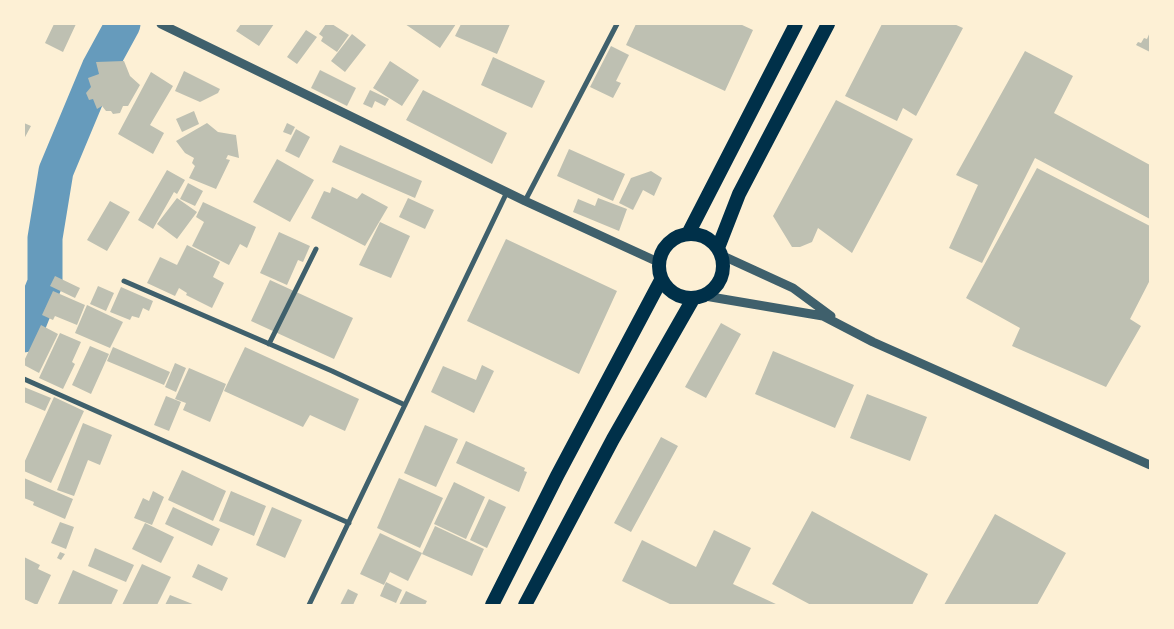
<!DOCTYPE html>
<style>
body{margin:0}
#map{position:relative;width:1174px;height:629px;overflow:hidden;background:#fdf0d5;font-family:Roboto,sans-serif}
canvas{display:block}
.frame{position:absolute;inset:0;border:25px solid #fdf0d5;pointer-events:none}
</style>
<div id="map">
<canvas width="1174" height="629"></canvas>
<div class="frame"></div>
</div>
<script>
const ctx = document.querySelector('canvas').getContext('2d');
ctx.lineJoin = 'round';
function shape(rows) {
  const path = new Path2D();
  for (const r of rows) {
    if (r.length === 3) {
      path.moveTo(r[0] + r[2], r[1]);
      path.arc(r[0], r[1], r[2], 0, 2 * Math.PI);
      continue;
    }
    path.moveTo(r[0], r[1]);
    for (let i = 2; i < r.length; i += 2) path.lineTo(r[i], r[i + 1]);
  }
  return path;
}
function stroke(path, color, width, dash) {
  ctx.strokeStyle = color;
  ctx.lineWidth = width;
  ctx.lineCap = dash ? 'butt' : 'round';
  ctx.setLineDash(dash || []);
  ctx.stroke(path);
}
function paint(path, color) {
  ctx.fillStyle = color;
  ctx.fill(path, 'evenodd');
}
const river = shape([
 [24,335,45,283,45,238,56,171,99,68,123,24]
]);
const building = shape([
 [54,24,76,24,63,52,45,43],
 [241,24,274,24,259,46,236,31],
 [326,24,332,24,349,35,337,52,321,41,323,37,319,34],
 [405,24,456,24,440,48],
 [461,24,510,24,497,54,455,36],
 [636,24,740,24,753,30,725,91,626,45],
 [882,24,954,24,963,28,916,116,903,108,897,121,845,96],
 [306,30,317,37,297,64,287,57],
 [1150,32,1150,52,1136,45,1138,42,1141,43,1144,38,1147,39],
 [352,34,366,45,345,72,331,61],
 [611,46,629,55,616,81,621,83,613,98,590,87],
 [1025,51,1073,76,1054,113,1150,165,1150,219,1035,158,982,263,949,248,978,185,956,175],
 [493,57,545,81,532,108,481,85],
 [124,61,130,76,140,85,128,106,123,106,120,113,113,114,111,111,106,111,102,106,97,109,93,99,89,100,86,93,91,87,88,78,99,74,96,62],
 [390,61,419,80,402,106,373,88],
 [320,70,356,88,347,106,311,88],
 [184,71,220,89,218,93,200,102,175,91],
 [151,72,173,86,150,125,164,133,153,154,118,134],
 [370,90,389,99,385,106,375,101,372,108,363,104],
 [423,90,507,133,492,164,406,120],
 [836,100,913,139,852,253,818,228,812,242,800,247,792,247,773,216],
 [194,111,199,124,182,132,176,119],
 [24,123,31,126,24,139],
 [207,123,218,132,236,135,239,158,228,155,226,159,230,160,216,189,189,178,195,166,192,163,194,158,185,153,176,141],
 [287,123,295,127,291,135,283,132],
 [296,129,310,137,299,158,285,151],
 [340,145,422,181,415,198,332,162],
 [569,149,625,174,613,201,557,176],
 [277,159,314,180,290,222,253,202],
 [1037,168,1150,226,1150,280,1130,319,1141,326,1106,387,1012,346,1020,328,966,298],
 [167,170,185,180,177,194,174,192,153,229,138,220],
 [651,171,662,178,654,196,643,190,633,210,619,203,631,178],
 [188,183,203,191,195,206,180,199],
 [332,187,357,199,362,193,388,207,365,246,311,218,324,191,330,193],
 [177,198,197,212,177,239,157,224],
 [408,198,434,210,425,229,399,217],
 [598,198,627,209,619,231,573,212,578,199,595,206],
 [110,201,130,212,107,251,87,240],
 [203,202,256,227,247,248,240,244,229,265,192,246,204,222,196,217],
 [380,222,410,236,391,278,359,265],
 [279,232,310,246,303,262,298,260,287,285,260,273],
 [506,239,617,291,579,374,467,321],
 [187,245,220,262,213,277,224,283,212,308,186,295,187,293,179,288,175,296,147,283,160,257,177,265],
 [55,276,80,288,75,298,50,286],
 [270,280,353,318,334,359,251,321],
 [98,286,114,293,106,311,90,304],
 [121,287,153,301,149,311,143,308,139,318,132,316,130,320,110,312],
 [53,291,85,305,77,325,55,316,53,320,42,315],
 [87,305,123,322,110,348,75,333],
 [721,323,741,334,706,398,685,387],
 [41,325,58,334,39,373,24,365,24,361],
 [60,333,81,342,72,362,75,364,63,389,39,378],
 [90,346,109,354,91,394,72,385],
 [113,347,170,372,164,385,107,361],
 [245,347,359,399,345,431,310,415,303,427,224,391],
 [773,351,854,385,835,428,755,394],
 [175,363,186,368,176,392,165,387],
 [482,365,494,371,474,413,431,392,443,366,476,380],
 [189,368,226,384,210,422,183,410,186,403,175,399],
 [24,387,51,398,45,411,24,402],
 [867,394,927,417,910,461,850,438],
 [166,396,181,402,169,431,154,425],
 [54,397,84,411,51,483,24,471,24,463],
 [83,423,112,435,100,465,88,460,74,496,57,490],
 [425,425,458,439,436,487,404,473],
 [661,437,678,446,631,532,614,523],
 [466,441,525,468,524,471,527,472,519,492,456,463],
 [182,470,226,491,213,521,168,500],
 [24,478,73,499,65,519,33,505,34,502,24,498],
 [399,478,443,498,420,548,377,528],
 [454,482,485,497,466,539,434,524],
 [153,491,164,497,152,525,134,518,143,498,149,501],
 [231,491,266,506,254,536,219,521],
 [489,499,506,507,487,548,470,540],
 [173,507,220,529,212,546,165,524],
 [272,507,302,520,285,558,256,545],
 [812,511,928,574,912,605,811,605,772,584],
 [995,514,1066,553,1037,605,944,605],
 [60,522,74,527,66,549,51,543],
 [145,523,174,537,161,563,132,549],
 [435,526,484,549,472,576,422,554],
 [714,530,751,548,733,584,778,605,672,605,622,581,642,540,696,567],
 [380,533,422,553,408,581,390,572,384,585,360,574],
 [95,548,134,565,126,582,88,566],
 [60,552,65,554,61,560,57,558],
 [24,557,40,565,38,569,51,575,37,605,24,599],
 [142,564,171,577,157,605,122,605],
 [198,564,228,578,222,591,192,577],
 [73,570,118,590,111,605,62,605,58,604],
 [386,582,402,590,396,603,380,596],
 [348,589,358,594,353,605,340,605],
 [406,591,427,601,425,605,399,605],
 [170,595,195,605,165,605]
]);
const minor = shape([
 [525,201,617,24],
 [124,281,332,371,405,405],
 [269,344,316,249],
 [24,379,349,523],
 [309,605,507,192]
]);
const tertiary = shape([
 [161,24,525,201,658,262],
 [721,255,793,288,831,316],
 [705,296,823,316,873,342,1150,465]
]);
const trunk = shape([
 [691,266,32],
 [688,234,796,24],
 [718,248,739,194,828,24],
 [492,605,557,476,661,280],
 [525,605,613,439,693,299]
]);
stroke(river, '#669bbc', 35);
paint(building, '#bec0b2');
stroke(minor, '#3f606c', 5);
stroke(tertiary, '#3f606c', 9);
stroke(trunk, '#003049', 14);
</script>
